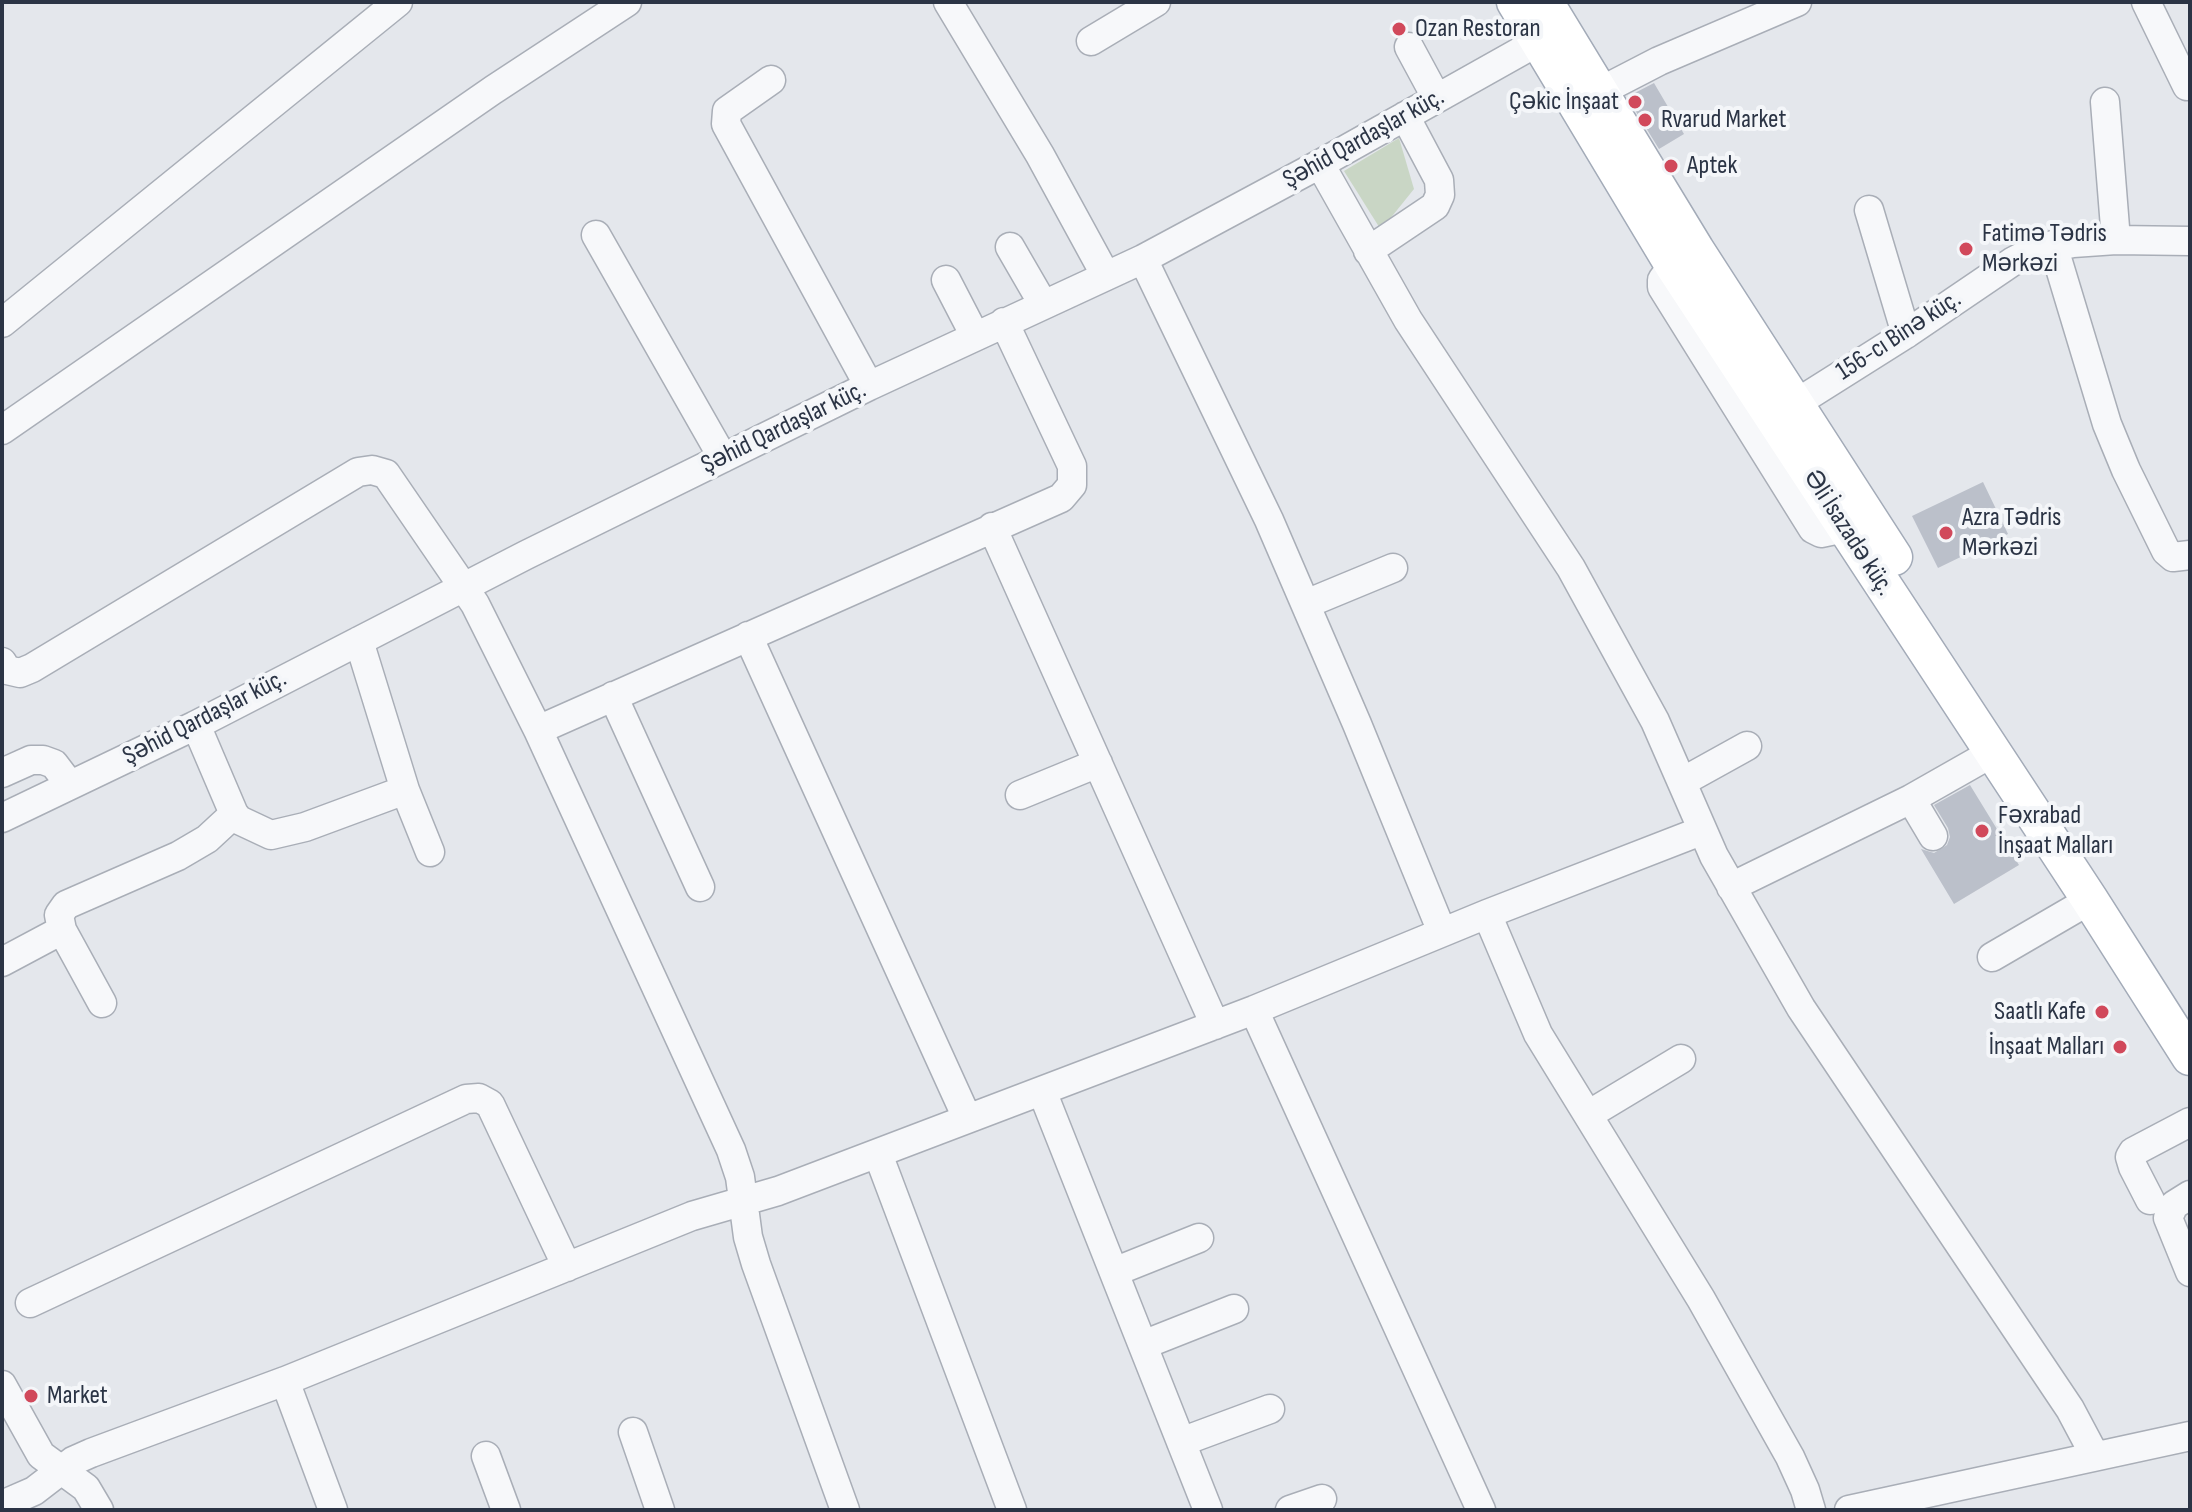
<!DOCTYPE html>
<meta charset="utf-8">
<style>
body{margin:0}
#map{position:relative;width:2192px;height:1512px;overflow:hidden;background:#e4e7ec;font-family:"Sofia Sans Condensed",sans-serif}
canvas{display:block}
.frame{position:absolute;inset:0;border:4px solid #2b3445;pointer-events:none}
</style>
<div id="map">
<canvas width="2192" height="1512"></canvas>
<div class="frame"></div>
</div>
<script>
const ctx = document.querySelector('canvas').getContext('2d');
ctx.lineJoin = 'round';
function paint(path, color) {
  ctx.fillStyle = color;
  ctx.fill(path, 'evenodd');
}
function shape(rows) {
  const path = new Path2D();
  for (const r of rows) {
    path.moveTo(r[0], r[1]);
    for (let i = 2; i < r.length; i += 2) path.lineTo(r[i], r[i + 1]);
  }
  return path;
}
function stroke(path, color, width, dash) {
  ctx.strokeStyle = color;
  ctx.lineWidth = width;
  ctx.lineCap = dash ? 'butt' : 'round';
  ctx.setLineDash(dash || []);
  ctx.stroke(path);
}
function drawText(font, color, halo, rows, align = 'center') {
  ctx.font = font + ' "Sofia Sans Condensed",sans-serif';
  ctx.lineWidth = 8;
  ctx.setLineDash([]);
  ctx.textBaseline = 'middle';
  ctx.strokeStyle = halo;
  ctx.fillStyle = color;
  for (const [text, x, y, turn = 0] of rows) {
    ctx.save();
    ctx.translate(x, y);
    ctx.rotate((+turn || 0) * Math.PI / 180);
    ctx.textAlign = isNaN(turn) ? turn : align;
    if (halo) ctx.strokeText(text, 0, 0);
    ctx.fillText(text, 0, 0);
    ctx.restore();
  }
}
const green = shape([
 [1399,138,1414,189,1381,230,1344,171]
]);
const building = shape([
 [1654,83,1684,134,1659,149,1627,97],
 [1983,482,2008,534,1938,568,1912,516],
 [1970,785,2019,865,1954,904,1921,849,1934,853,1947,845,1950,837,1948,828,1934,805]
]);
const minor = shape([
 [948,2,1040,155,1106,276],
 [2146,2,2187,86],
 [1091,41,1156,2],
 [1409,47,1436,97],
 [771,80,727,111,726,124,869,386],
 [1599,92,1659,61,1797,2],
 [2105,102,2116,240],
 [1320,164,1408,320,1571,568,1655,721,1714,856,1801,1008,2070,1409,2095,1456],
 [1869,210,1906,334],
 [596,235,723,458],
 [2053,245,2107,424,2126,470,2166,551,2173,557,2190,555],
 [1010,247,1043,304],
 [1368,251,1435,206,1440,195,1439,180,1405,116],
 [1143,259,1269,520,1357,724,1442,932],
 [1673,265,1662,280,1662,287,1813,529,1821,533,1845,528],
 [946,280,975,336],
 [2,323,398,2],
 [1795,404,1906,334,2012,262,2033,251,2073,243,2116,240,2190,241],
 [2,430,493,90,627,2],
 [992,527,1215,1025],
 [1306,604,1393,568],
 [748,636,967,1118],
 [359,641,405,790,430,852],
 [2,662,7,670,20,673,32,668,358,472,372,470,386,474,475,604,538,730,731,1150,740,1177,748,1237,756,1264,845,1510],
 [613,696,700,887],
 [538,730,1061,498,1072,485,1072,466,1004,322],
 [2,773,31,760,43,760,54,764,70,785],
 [1682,782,1747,746],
 [1020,795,1098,763],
 [1911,799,1933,836],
 [234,814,239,820,271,835,305,827,405,790],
 [2,818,196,725,526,555,869,386,1143,259,1320,164,1557,31],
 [1731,887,1911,799,1992,753],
 [1487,914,1538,1034,1701,1299,1790,1457,1805,1490,1811,1510],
 [62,930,102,1003],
 [1992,957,2090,900],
 [2,962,62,930,59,915,66,905,178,856,207,839,234,814,196,725],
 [1254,1010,1481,1510],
 [1042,1091,1208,1510],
 [1588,1115,1681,1059],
 [878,1154,1012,1510],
 [2190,1195,2174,1205,2168,1218,2190,1272],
 [2150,1200,2133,1167,2130,1157,2133,1152,2190,1122],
 [1114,1272,1199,1238],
 [30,1303,466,1099,479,1098,490,1104,567,1267],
 [1143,1345,1234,1309],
 [285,1381,333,1510],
 [2,1385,41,1455,86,1488,99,1510],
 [633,1432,660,1510],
 [1181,1442,1270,1409],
 [486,1456,506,1510],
 [2,1505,34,1491,73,1461,91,1453,285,1381,692,1216,778,1191,1254,1010,1487,914,1701,831],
 [1290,1510,1322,1499],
 [1849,1510,2190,1436]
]);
const major = shape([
 [1515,2,1673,265,2090,900,2190,1057],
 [1545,2,1696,250,1894,557]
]);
const markers = [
 [1399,29,8,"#d1495b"],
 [1635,102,8,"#d1495b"],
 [1645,120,8,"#d1495b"],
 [1671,166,8,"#d1495b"],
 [1966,249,8,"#d1495b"],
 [1946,533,8,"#d1495b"],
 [1982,831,8,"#d1495b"],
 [2102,1012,8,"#d1495b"],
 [2120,1047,8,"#d1495b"],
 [31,1396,8,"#d1495b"]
];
const poiNames = [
 ["Ozan Restoran",1415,29],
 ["Çəkic İnşaat",1619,102,"right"],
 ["Rvarud Market",1661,120],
 ["Aptek",1687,166],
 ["Fatimə Tədris",1982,234],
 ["Mərkəzi",1982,264],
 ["Azra Tədris",1962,518],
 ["Mərkəzi",1962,548],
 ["Fəxrabad",1998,816],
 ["İnşaat Malları",1998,846],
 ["Saatlı Kafe",2086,1012,"right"],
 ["İnşaat Malları",2104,1047,"right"],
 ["Market",47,1396]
];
const streetNames = [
 ["Şəhid Qardaşlar küç.",1364,139,-29],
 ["156-cı Binə küç.",1899,336,-33],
 ["Şəhid Qardaşlar küç.",784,428,-26],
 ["Əli İsazadə küç.",1848,533,57],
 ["Şəhid Qardaşlar küç.",205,718,-27]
];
paint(green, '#c9d6c5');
paint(building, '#bbc0ca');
stroke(minor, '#a9aeb7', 31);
stroke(major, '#a3abb8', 39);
stroke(minor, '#f7f8fa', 28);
stroke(major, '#fff', 36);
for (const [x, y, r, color] of markers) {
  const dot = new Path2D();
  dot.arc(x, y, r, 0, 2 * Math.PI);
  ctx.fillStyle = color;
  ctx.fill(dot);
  stroke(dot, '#f4f6f9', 3);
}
drawText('26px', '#2b3445', '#f4f6f9', poiNames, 'left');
drawText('26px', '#2b3445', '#f4f6f9', streetNames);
</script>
